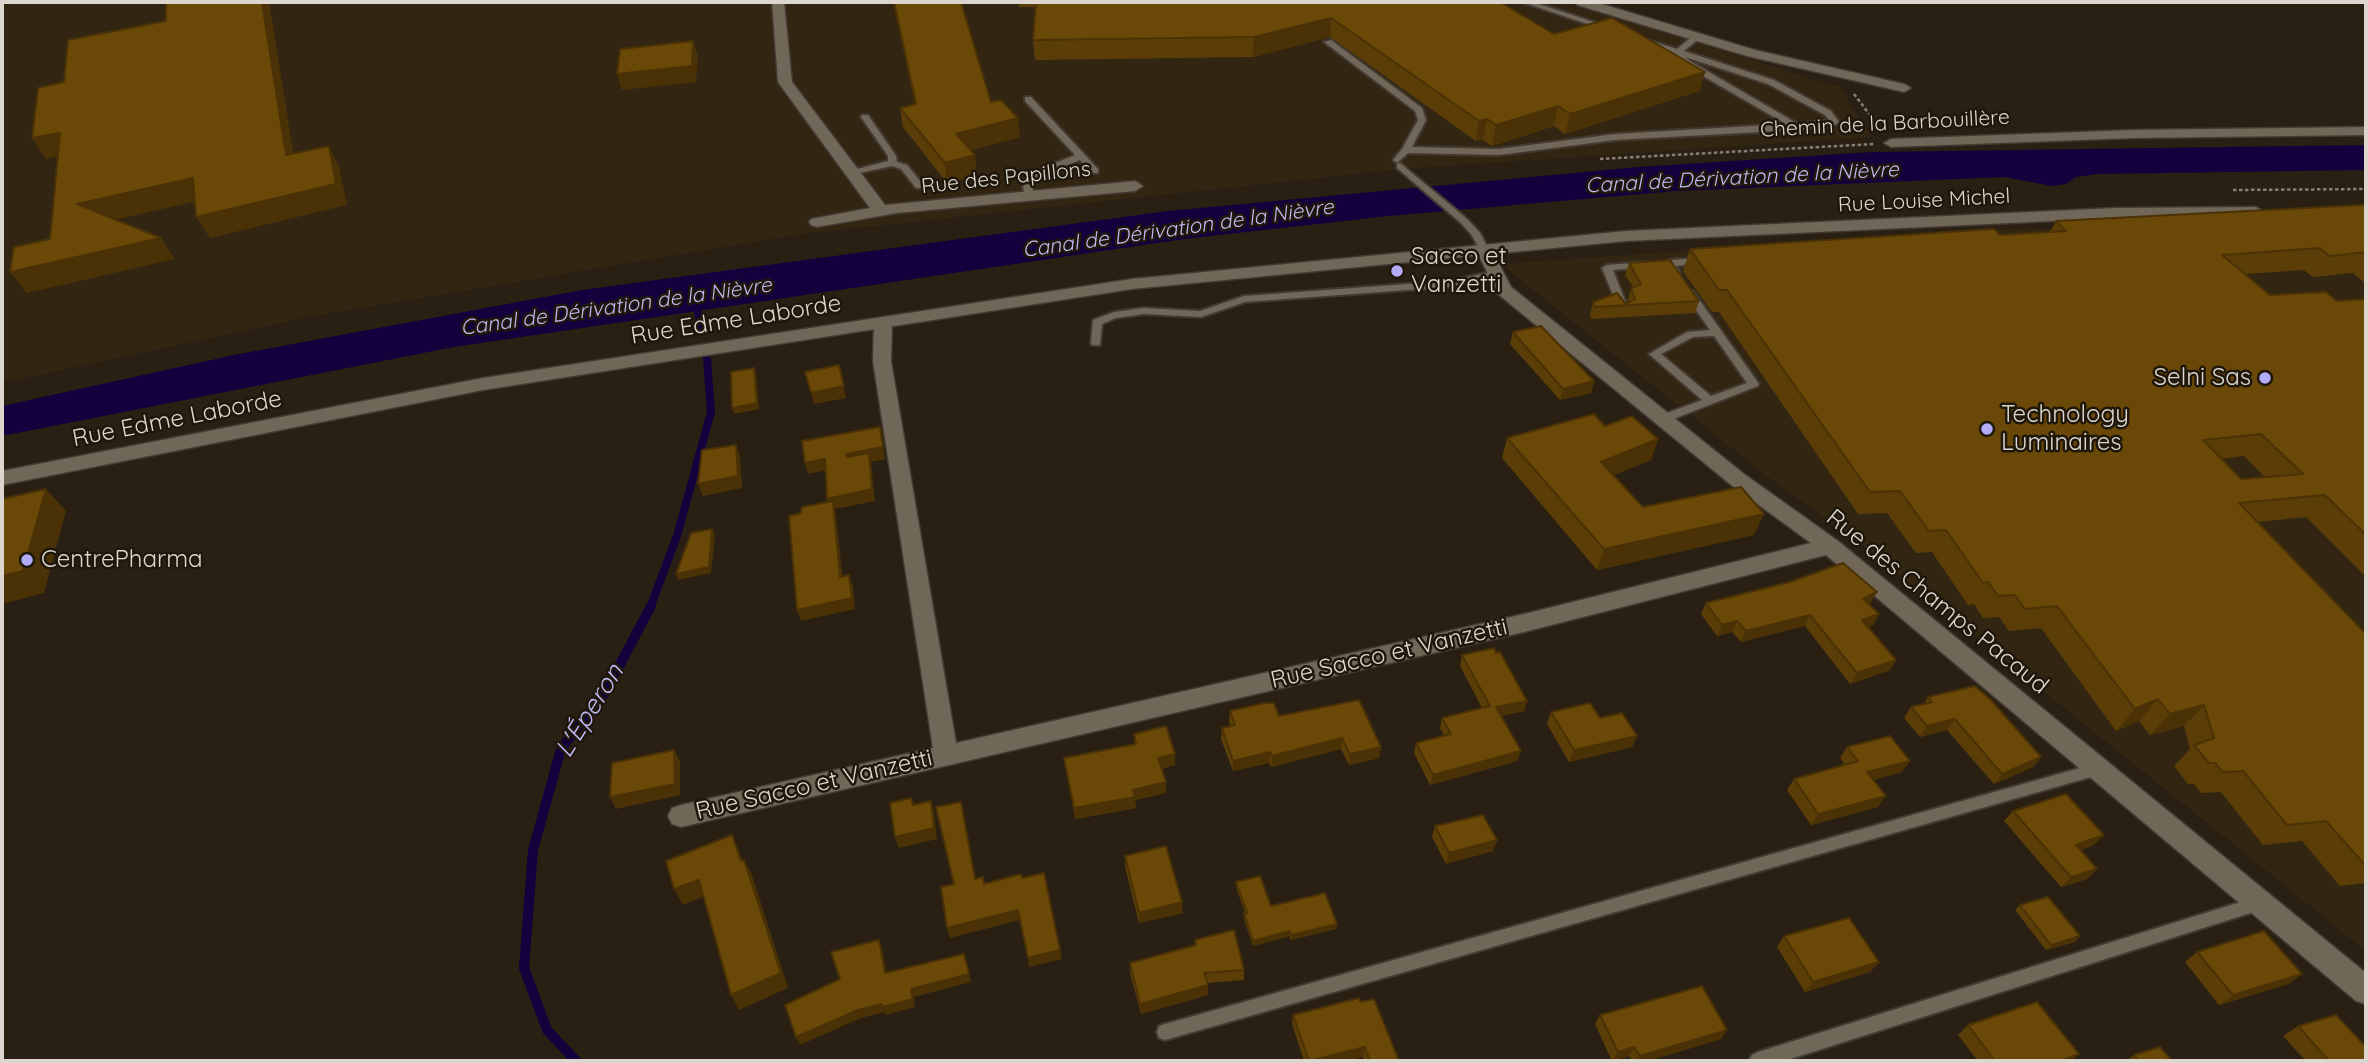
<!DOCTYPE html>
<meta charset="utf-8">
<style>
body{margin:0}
#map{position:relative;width:2368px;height:1063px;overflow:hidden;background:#292013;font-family:Quicksand,sans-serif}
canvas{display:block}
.frame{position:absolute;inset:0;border:4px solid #dcd6ce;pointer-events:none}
</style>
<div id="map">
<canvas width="2368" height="1063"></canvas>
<div class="frame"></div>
</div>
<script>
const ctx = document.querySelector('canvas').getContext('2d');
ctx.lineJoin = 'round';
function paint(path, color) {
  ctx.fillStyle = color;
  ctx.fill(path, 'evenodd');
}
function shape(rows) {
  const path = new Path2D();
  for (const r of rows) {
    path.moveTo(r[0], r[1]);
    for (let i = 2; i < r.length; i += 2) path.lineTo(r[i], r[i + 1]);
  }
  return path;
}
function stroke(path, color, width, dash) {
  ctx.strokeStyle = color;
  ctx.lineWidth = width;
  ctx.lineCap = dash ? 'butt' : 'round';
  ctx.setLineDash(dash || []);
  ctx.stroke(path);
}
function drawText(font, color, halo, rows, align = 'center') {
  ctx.font = font + ' Quicksand,sans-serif';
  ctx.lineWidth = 5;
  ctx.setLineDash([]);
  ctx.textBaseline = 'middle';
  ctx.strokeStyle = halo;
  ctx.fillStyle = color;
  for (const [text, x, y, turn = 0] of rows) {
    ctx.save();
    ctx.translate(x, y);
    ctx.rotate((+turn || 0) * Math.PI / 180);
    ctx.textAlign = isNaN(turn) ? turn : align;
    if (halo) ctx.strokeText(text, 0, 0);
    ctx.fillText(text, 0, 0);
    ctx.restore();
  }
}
const built = shape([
 [2,2,1563,2,1840,87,1871,137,1401,169,802,234,313,316,2,383],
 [2366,223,2366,951,1861,544,1768,477,1501,264,1973,230]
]);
const water = shape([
 [2366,145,2366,170,2098,174,2076,177,2066,184,2052,186,2005,177,1676,191,1389,216,1184,239,454,347,2,436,2,406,234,355,582,290,1168,211,1638,167,1872,152]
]);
const streamFar1 = shape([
 [692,303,697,308,701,327],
 [650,608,677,536,711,412,707,358]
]);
const stream = shape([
 [576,1061,547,1030,524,968,533,850,561,749,606,691,651,606]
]);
const path = shape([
 [1854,94,1882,131],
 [1600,159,1874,144],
 [2233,190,2366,189]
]);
const service = shape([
 [1522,2,1533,2,1612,28,1605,30,1522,2],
 [1694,35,1701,37,1684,51,1774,80,1831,111,1839,122,1835,125,1797,130,1615,140,1499,155,1408,153,1397,163,1393,160,1402,149,1418,120,1415,111,1324,42,1331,40,1422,108,1426,120,1412,147,1499,149,1615,134,1786,124,1684,65,1673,53,1644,42,1648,40,1677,49,1694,35],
 [1685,57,1768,84,1825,115,1829,120,1798,124,1690,61,1685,57],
 [1025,97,1031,97,1098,169,1098,173,1092,173,1080,160,1039,176,1033,187,1033,197,1031,199,1025,199,1023,187,1033,172,1075,155,1025,101,1025,97],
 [862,115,868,115,896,156,897,162,907,165,924,186,922,188,916,188,901,169,892,166,850,175,850,171,888,161,888,156,861,117,862,115],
 [1400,163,1467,219,1480,233,1489,250,1487,252,1481,252,1471,234,1461,223,1397,168,1397,164,1400,163],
 [1699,258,1702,259,1702,263,1676,266,1680,272,1675,275,1672,274,1664,263,1669,260,1699,258],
 [1644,262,1647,263,1647,267,1613,270,1628,308,1627,310,1619,310,1602,268,1607,265,1644,262],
 [1496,271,1501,274,1500,276,1448,287,1245,302,1201,317,1144,314,1116,318,1102,324,1100,345,1092,345,1091,343,1093,320,1114,312,1144,308,1200,311,1244,296,1448,281,1496,271],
 [1689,290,1693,291,1759,384,1758,386,1663,423,1659,422,1657,419,1659,416,1702,400,1649,354,1687,332,1710,330,1684,293,1689,290],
 [1714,336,1747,383,1711,396,1661,354,1693,337,1714,336],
 [2098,763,2103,765,2105,769,2103,773,2098,775,1165,1040,1159,1038,1157,1032,1159,1026,1165,1024,2098,763],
 [2260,896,2266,898,2268,903,2266,908,2260,910,1784,1061,1749,1061,1752,1055,1758,1052,2260,896]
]);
const minor = shape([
 [772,2,784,2,792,82,885,205,1135,181,1143,186,1135,191,897,213,817,227,811,225,809,222,811,219,870,208,778,82,772,2],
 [1576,2,1595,2,1755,50,1904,84,1911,88,1904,92,1747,56,1577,5,1576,2],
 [2366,127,2366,135,2134,138,1891,147,1884,143,1891,139,2134,130,2366,127],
 [1484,245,1492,250,1511,287,1744,474,1838,541,2366,973,2366,1004,2356,1001,1826,555,1524,632,681,827,672,824,668,816,672,808,681,805,933,748,873,361,874,322,883,317,892,322,891,361,956,743,1524,614,1811,543,1730,484,1498,294,1476,250,1484,245]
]);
const tertiary = shape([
 [2256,207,2264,212,2262,215,2116,218,1626,241,1132,289,483,390,2,485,2,471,483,378,1132,279,1626,231,2116,208,2256,207]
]);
const wall = shape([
 [893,2,961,2,991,102,1020,137,970,150,977,175,947,183,903,127,900,108,915,104],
 [1019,2,1500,2,1554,34,1705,72,1699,91,1565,134,1554,126,1492,146,1483,140,1476,141,1330,37,1253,57,1035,60,1033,40,1036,7,1019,7],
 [2366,205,2366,284,2353,273,2313,277,2304,270,2245,274,2270,295,2337,301,2366,299,2366,577,2306,517,2257,522,2366,634,2366,883,2340,886,2302,841,2263,845,2221,792,2201,793,2194,784,2188,784,2174,766,2190,749,2184,726,2150,735,2139,721,2116,731,2041,628,2009,631,1999,617,1983,618,1974,604,1968,605,1932,552,1916,553,1887,513,1858,514,1719,312,1712,312,1683,271,1690,249,2000,235,2050,232,2056,221],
 [2244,456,2265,477,2241,479,2221,459],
 [1629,263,1699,301,1695,313,1591,319,1590,314,1593,302,1626,304,1629,302,1628,300,1631,288,1633,287,1625,275],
 [1513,332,1594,381,1591,393,1560,400,1510,344],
 [1605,426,1658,439,1651,460,1614,475,1643,507,1754,535,1597,570,1502,458,1507,438],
 [1706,603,1871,603,1869,604,1879,614,1873,625,1868,627,1896,660,1890,670,1850,684,1805,626,1741,642,1732,632,1717,636,1701,614],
 [1462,655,1527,701,1524,711,1501,716,1521,751,1517,761,1430,785,1414,753,1416,743,1444,735,1440,728,1442,718,1482,708,1460,666],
 [1928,697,2041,757,2033,767,1994,784,1947,730,1920,737,1904,718,1911,707,1924,704],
 [1230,711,1279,716,1381,747,1379,758,1349,765,1341,749,1271,767,1269,763,1233,771,1221,739,1222,728,1231,726,1229,722],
 [1551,712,1600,718,1637,736,1632,747,1569,762,1547,724],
 [1134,734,1175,765,1162,769,1166,782,1166,793,1135,800,1136,808,1075,819,1064,758,1134,744],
 [1847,747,1902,772,1873,780,1878,807,1811,825,1787,790,1794,779,1845,765,1840,758],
 [2013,811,2094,845,2080,850,2097,869,2087,879,2061,887,2004,821],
 [1435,826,1497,840,1493,851,1446,864,1432,837],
 [1125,856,1183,913,1139,923,1125,867],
 [1236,882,1271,906,1337,924,1336,929,1291,940,1289,936,1253,946,1244,919,1244,913,1245,913,1236,887],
 [2020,905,2075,942,2046,950,2015,910],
 [1784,936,1879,962,1870,972,1805,992,1777,947],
 [1195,940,1244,970,1244,980,1207,983,1208,995,1141,1014,1130,973,1130,963,1195,945],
 [2197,952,2302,974,2288,984,2219,1005,2185,962],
 [1293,1015,1399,1061,1364,1061,1363,1057,1345,1061,1304,1061,1292,1024],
 [1600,1015,1721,1039,1648,1061,1632,1061,1629,1056,1612,1061,1595,1024],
 [1968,1025,2079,1054,2070,1061,1978,1061,1958,1035],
 [2298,1026,2363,1044,2366,1061,2306,1061,2283,1036],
 [2134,1055,2172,1061,2126,1061]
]);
const shadedWall = shape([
 [262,2,269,2,297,176,286,155],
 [1331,18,1330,37,1253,57,1254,37],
 [693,41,698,56,696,82,622,90,617,74],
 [1705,72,1699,91,1565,134,1570,114],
 [1558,106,1554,126,1492,146,1496,125],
 [1018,118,1020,137,959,153,956,134],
 [1487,119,1483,140,1476,141,1479,121],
 [60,133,74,153,46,159,32,138],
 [329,146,339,167,347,205,210,238,196,217],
 [975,155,977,175,947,183,945,163],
 [193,178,206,199,92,225,77,204],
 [161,238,175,259,27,293,10,272],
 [839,365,846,398,814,404,811,393],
 [754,368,756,374,759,409,734,414,732,408],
 [1594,381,1591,393,1560,400,1563,389],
 [880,427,885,459,871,462,875,501,835,509,844,588,840,577,830,510,827,499,849,466,846,454],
 [1658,439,1651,460,1595,483,1601,462],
 [736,445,740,456,742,488,703,496,698,484],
 [825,459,828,470,808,474,805,463],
 [46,489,66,511,44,593,2,604,2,576],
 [1764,514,1754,535,1597,570,1604,549],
 [712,529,715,535,711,573,678,580,676,574],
 [849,575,853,587,855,609,801,621,797,610],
 [1877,592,1871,603,1857,609,1863,599],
 [1879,614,1873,625,1855,631,1862,620],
 [1810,615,1805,626,1741,642,1746,631],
 [1737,621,1732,632,1717,636,1722,625],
 [1896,660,1890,670,1850,684,1857,673],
 [2158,699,2139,721,2116,731,2135,709],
 [1527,701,1524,711,1493,718,1496,707],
 [2204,705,2184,726,2150,735,2170,714],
 [1955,719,1947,730,1920,737,1927,726],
 [1637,736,1632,747,1569,762,1574,750],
 [1342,738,1341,749,1271,767,1272,756],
 [1381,747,1379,758,1349,765,1350,754],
 [674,750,680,761,680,795,616,809,610,797],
 [1521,751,1517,761,1430,785,1433,775],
 [1270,752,1269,763,1233,771,1233,761],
 [1175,754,1175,765,1159,769,1158,758],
 [2041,757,2033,767,1994,784,2002,774],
 [1910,761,1902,772,1859,784,1867,772],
 [1166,782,1166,793,1135,800,1136,808,1075,819,1074,808,1133,790],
 [1886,796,1878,807,1811,825,1818,814],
 [931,801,934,812,937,839,899,848,895,837],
 [732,835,739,851,748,876,741,861],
 [2104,835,2094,845,2066,856,2076,845],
 [1497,840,1493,851,1446,864,1449,853],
 [744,860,752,875,788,988,739,1010,731,995],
 [2097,869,2087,879,2061,887,2071,877],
 [699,880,707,895,683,905,674,889],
 [1182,902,1183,913,1139,923,1139,913],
 [1018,910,1020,920,950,938,947,928],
 [1337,924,1336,929,1291,940,1291,935],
 [1290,931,1289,936,1253,946,1253,941],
 [2080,936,2075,942,2046,950,2051,945],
 [879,940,882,948,888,981,885,973],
 [1060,950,1062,959,1029,967,1028,958],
 [1879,962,1870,972,1805,992,1813,982],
 [969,974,971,982,914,997,915,1007,886,1015,885,1012,861,1018,800,1045,796,1037,858,1010,882,1004,911,989],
 [2302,974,2288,984,2219,1005,2233,995],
 [1208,985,1208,995,1141,1014,1140,1004],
 [1727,1030,1721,1039,1648,1061,1637,1061,1640,1056],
 [1365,1047,1363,1057,1345,1061,1310,1061],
 [1634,1047,1629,1056,1612,1061,1618,1052],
 [2079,1054,2070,1061,2060,1061]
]);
const building = shape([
 [166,2,262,2,286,155,329,146,336,184,196,217,193,178,77,204,161,238,10,272,14,247,50,239,60,133,32,138,38,88,64,82,68,40,166,21,166,2],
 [894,2,961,2,991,102,1001,100,1018,118,956,134,975,155,945,163,900,108,916,104,894,2],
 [1036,2,1500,2,1554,34,1612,18,1705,72,1570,114,1558,106,1496,125,1487,119,1479,121,1331,18,1254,37,1033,40,1036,2],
 [693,41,692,66,617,74,620,49,693,41],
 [2362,205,2366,205,2366,252,2329,256,2320,248,2222,255,2270,295,2326,292,2337,301,2366,299,2366,535,2325,495,2239,503,2366,634,2366,866,2326,821,2287,825,2243,771,2223,772,2215,763,2209,763,2194,745,2214,738,2204,705,2170,714,2158,699,2135,709,2057,606,2025,609,2015,595,1998,596,1988,582,1983,583,1946,530,1929,531,1900,491,1870,492,1727,290,1719,290,1690,249,1994,229,2000,235,2066,231,2056,221,2362,205],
 [2261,434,2303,474,2241,479,2203,440,2261,434],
 [1670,260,1699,301,1594,307,1593,302,1617,293,1626,304,1635,299,1631,288,1641,284,1629,263,1670,260],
 [1541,326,1594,381,1563,389,1513,332,1541,326],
 [839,365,844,386,811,393,805,372,839,365],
 [754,368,757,403,732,408,731,372,754,368],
 [1594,414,1605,426,1632,416,1658,439,1601,462,1643,507,1741,487,1764,514,1604,549,1507,438,1594,414],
 [880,427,883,447,846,454,847,457,869,453,872,489,827,499,825,459,805,463,802,441,880,427],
 [736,445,738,476,698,484,702,450,736,445],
 [46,489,23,571,2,576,2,499,46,489],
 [833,501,840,577,849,575,852,598,797,610,789,516,801,513,802,507,833,501],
 [712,529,709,567,676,574,691,533,712,529],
 [1843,563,1877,592,1863,599,1879,614,1862,620,1896,660,1857,673,1810,615,1746,631,1737,621,1722,625,1706,603,1790,582,1843,563],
 [1494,648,1496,653,1500,652,1527,701,1496,707,1521,751,1433,775,1416,743,1451,734,1442,718,1490,706,1462,655,1494,648],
 [1975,686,1991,700,2041,757,2002,774,1955,719,1927,726,1911,707,1932,702,1928,697,1975,686],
 [1359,700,1381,747,1350,754,1342,738,1272,756,1270,752,1233,761,1222,728,1235,725,1230,711,1264,703,1274,703,1279,716,1359,700],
 [1590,703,1600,718,1622,713,1637,736,1574,750,1551,712,1590,703],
 [1166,726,1175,754,1158,758,1166,782,1133,790,1135,797,1074,808,1064,758,1136,744,1134,734,1166,726],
 [1890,736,1910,761,1867,772,1886,796,1818,814,1794,779,1858,761,1847,747,1890,736],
 [674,750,675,784,610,797,612,763,674,750],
 [2066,794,2104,835,2076,845,2097,869,2071,877,2013,811,2066,794],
 [911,798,913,805,931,801,934,828,895,837,890,803,911,798],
 [961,802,975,879,983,877,984,884,1021,874,1022,878,1044,873,1060,950,1028,958,1018,910,947,928,941,887,954,884,936,807,961,802],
 [1483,815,1497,840,1449,853,1435,826,1483,815],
 [732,835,741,861,744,860,781,973,731,995,699,880,674,889,666,861,732,835],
 [1166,846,1182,902,1139,913,1125,856,1166,846],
 [1260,876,1271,906,1325,893,1337,924,1291,935,1290,931,1253,941,1244,913,1247,913,1236,882,1260,876],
 [2048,897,2080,936,2051,945,2020,905,2048,897],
 [1849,918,1879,962,1813,982,1784,936,1849,918],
 [1234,930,1244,970,1204,973,1208,985,1140,1004,1130,963,1196,945,1195,940,1234,930],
 [2264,931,2302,974,2233,995,2197,952,2264,931],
 [879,940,885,973,964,954,969,974,911,989,913,999,883,1007,882,1004,858,1010,796,1037,785,1005,840,979,831,952,879,940],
 [1702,986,1727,1030,1640,1056,1634,1047,1618,1052,1600,1015,1702,986],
 [1359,998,1361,1002,1374,999,1399,1061,1370,1061,1365,1047,1309,1061,1293,1015,1359,998],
 [2037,1002,2079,1054,2060,1061,1995,1061,1968,1025,2037,1002],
 [2336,1015,2363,1044,2366,1043,2366,1061,2329,1061,2298,1026,2336,1015],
 [2160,1047,2172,1061,2139,1061,2134,1055,2160,1047]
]);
const markers = [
 [1397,271,7,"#b4acf9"],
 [2265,378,7,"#b4acf9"],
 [1987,429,7,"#b4acf9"],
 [27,560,7,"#b4acf9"]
];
const farStreetnames = [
 ["Chemin de la Barbouillère",1885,124,-3],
 ["Rue des Papillons",1006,178,-6],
 ["Rue Louise Michel",1924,201,-3]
];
const farWaternames = [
 ["Canal de Dérivation de la Nièvre",1742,178,-3],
 ["Canal de Dérivation de la Nièvre",1178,229,-8],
 ["Canal de Dérivation de la Nièvre",616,307,-8]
];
const poiNames = [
 ["Sacco et",1411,257],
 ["Vanzetti",1411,285],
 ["Selni Sas",2251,378,"right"],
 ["Technology",2001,415],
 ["Luminaires",2001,443],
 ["CentrePharma",41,560]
];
const streetNames = [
 ["Rue Edme Laborde",736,320,-9],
 ["Rue Edme Laborde",177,419,-11],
 ["Rue des Champs Pacaud",1937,602,39],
 ["Rue Sacco et Vanzetti",1389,654,-13],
 ["Rue Sacco et Vanzetti",814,785,-13]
];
const waterNames = [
 ["L'Éperon",590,711,-58]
];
paint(built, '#322613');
paint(water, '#15003e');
stroke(streamFar1, '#15003e', 8);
stroke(stream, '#15003e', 10);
stroke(service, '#423a32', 4);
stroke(minor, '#423a32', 3);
stroke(tertiary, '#423a32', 3);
stroke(path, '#877f75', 2.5, [3.5, 2.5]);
paint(service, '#716758');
paint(minor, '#716758');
paint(tertiary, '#716758');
paint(wall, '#5b3e07');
paint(shadedWall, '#4a3206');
paint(building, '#6a4808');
stroke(building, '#4a3206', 2);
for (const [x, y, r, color] of markers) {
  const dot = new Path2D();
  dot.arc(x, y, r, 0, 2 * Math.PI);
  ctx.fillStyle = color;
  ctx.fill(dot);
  stroke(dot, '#1f170a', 2.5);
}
drawText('21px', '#dcd6ce', '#1f170a', farStreetnames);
drawText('italic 21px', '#beb9f4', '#1f170a', farWaternames);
drawText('24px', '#dcd6ce', '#1f170a', poiNames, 'left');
drawText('24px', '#dcd6ce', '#1f170a', streetNames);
drawText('italic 26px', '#beb9f4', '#1f170a', waterNames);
</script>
